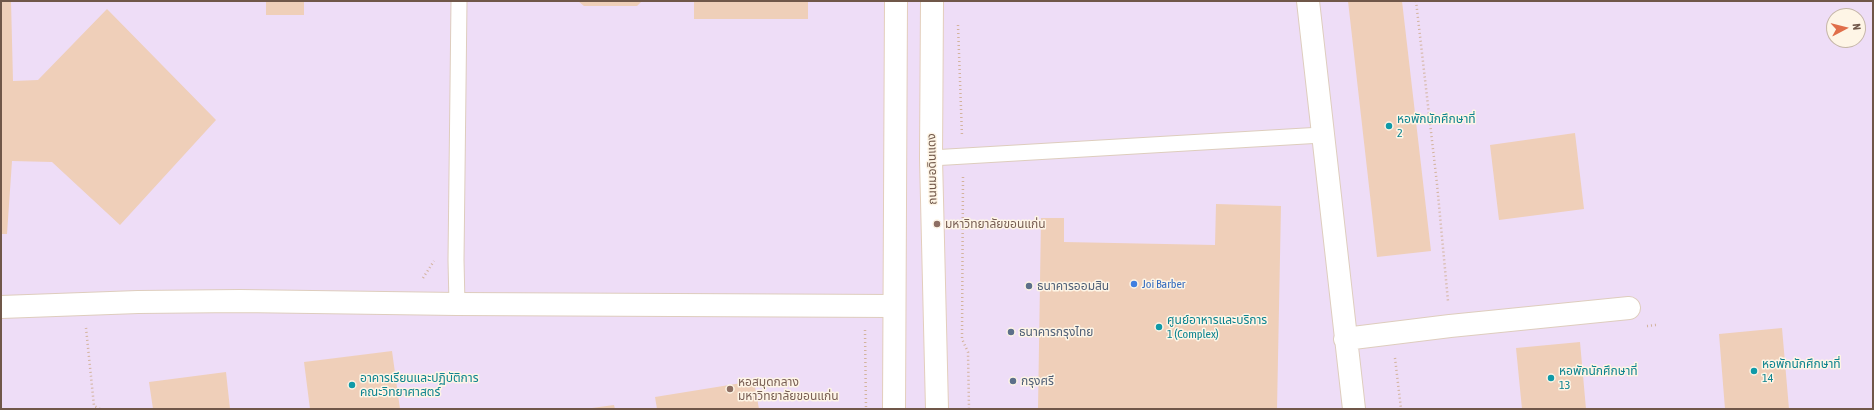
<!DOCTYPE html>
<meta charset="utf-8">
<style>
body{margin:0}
#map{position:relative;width:1874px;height:410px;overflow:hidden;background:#fbf1e0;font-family:"Asap Condensed",sans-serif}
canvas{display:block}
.frame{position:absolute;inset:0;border:2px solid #705749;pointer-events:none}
.north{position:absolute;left:1826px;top:8px;width:40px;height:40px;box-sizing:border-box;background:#fef5e6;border:1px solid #c5b6a7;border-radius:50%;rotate:83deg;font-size:11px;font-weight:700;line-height:16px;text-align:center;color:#705749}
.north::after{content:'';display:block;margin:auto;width:14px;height:18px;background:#e06e4a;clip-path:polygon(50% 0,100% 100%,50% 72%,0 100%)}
</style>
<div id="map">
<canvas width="1874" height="410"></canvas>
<div class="frame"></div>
<div class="north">N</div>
</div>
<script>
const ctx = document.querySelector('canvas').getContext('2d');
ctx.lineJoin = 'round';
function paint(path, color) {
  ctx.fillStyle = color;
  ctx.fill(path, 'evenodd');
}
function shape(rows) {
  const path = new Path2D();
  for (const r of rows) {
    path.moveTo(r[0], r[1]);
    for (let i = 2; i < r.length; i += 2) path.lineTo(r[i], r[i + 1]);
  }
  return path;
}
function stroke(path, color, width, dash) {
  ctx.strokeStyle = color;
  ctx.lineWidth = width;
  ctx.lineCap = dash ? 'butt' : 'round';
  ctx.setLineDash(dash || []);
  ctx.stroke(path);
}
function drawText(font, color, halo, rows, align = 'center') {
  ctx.font = font + ' "Asap Condensed","Noto Sans Thai",sans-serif';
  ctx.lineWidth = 3;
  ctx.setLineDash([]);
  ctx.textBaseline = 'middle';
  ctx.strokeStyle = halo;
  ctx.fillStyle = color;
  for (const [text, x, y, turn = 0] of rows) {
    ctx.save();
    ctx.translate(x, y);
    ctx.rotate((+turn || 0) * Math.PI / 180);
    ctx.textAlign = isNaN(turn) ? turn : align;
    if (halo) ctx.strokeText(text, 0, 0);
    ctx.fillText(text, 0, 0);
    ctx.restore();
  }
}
const education = shape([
 [1,1,1873,1,1873,409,1,409],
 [1834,16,1858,16,1858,40,1834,40]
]);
const building = shape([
 [1,1,11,1,13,81,38,80,107,9,216,120,120,225,52,162,12,161,7,234,1,234],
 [266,1,304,1,304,15,266,15],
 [578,1,642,1,637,6,584,6],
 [694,1,808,1,808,19,694,19],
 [1348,1,1402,1,1431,251,1377,257],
 [1575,133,1584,209,1499,220,1490,145],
 [1216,204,1281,206,1277,409,1038,409,1041,218,1064,218,1064,242,1215,245],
 [1782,328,1789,409,1725,409,1719,334],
 [1580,342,1586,409,1522,409,1516,348],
 [392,351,400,409,310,409,304,362],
 [226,372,230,409,153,409,149,382],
 [754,381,759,409,657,409,655,397],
 [614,405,615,409,593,409,592,408]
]);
const path = shape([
 [1416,1,1437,184,1448,301],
 [958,25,962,136],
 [963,177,962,339,968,352,969,409],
 [423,278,434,261],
 [1647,326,1656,325],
 [86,328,94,406,100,409],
 [865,330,866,409],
 [1395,358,1401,409]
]);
const lane = shape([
 [931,158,1322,135],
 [457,304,456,260,459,1]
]);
const street = shape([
 [1308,1,1354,409],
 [1,307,138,302,240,301,457,304,893,306],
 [1345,339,1450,326,1629,308]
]);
const secondary = shape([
 [932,1,931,158,937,409],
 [894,409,896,1]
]);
const markers = [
 [1389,126,4,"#0f9aa8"],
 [937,224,4,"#8d6e63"],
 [1134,284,4,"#3f7fe0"],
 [1029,286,4,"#5c6f8a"],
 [1159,327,4,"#0f9aa8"],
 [1011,332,4,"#5c6f8a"],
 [1754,371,4,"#0f9aa8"],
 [1551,378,4,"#0f9aa8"],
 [1013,381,4,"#5c6f8a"],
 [352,385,4,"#0f9aa8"],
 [730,389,4,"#8d6e63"]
];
const cultureNames = [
 ["หอพักนักศึกษาที่",1397,119],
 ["2",1397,133],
 ["ศูนย์อาหารและบริการ",1167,320],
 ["1 (Complex)",1167,334],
 ["หอพักนักศึกษาที่",1762,364],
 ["14",1762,378],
 ["หอพักนักศึกษาที่",1559,371],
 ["13",1559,385],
 ["อาคารเรียนและปฏิบัติการ",360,378],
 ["คณะวิทยาศาสตร์",360,392]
];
const streetNames = [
 ["ถนนมอดินแดง",932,169,-91]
];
const educationNames = [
 ["มหาวิทยาลัยขอนแก่น",945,224],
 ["หอสมุดกลาง",738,382],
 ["มหาวิทยาลัยขอนแก่น",738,396]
];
const shopNames = [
 ["Joi Barber",1142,284]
];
const serviceNames = [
 ["ธนาคารออมสิน",1037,286],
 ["ธนาคารกรุงไทย",1019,332],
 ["กรุงศรี",1021,381]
];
paint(education, '#eeddf7');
paint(building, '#efcfb9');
stroke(lane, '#decdbd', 17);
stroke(street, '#decdbd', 24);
stroke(secondary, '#e3cebb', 24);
stroke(path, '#d3b39d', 2.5, [1, 3]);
stroke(lane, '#fff', 15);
stroke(street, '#fff', 22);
stroke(secondary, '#fff', 22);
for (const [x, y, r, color] of markers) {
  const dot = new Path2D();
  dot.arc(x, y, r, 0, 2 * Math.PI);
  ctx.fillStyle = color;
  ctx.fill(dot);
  stroke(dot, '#fef5e6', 1.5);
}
drawText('12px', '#0d838f', '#fef5e6', cultureNames, 'left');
drawText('12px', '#705749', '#fef5e6', streetNames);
drawText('12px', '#785e54', '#fef5e6', educationNames, 'left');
drawText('12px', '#366cbe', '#fef5e6', shopNames, 'left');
drawText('12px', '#4e5e75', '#fef5e6', serviceNames, 'left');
</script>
